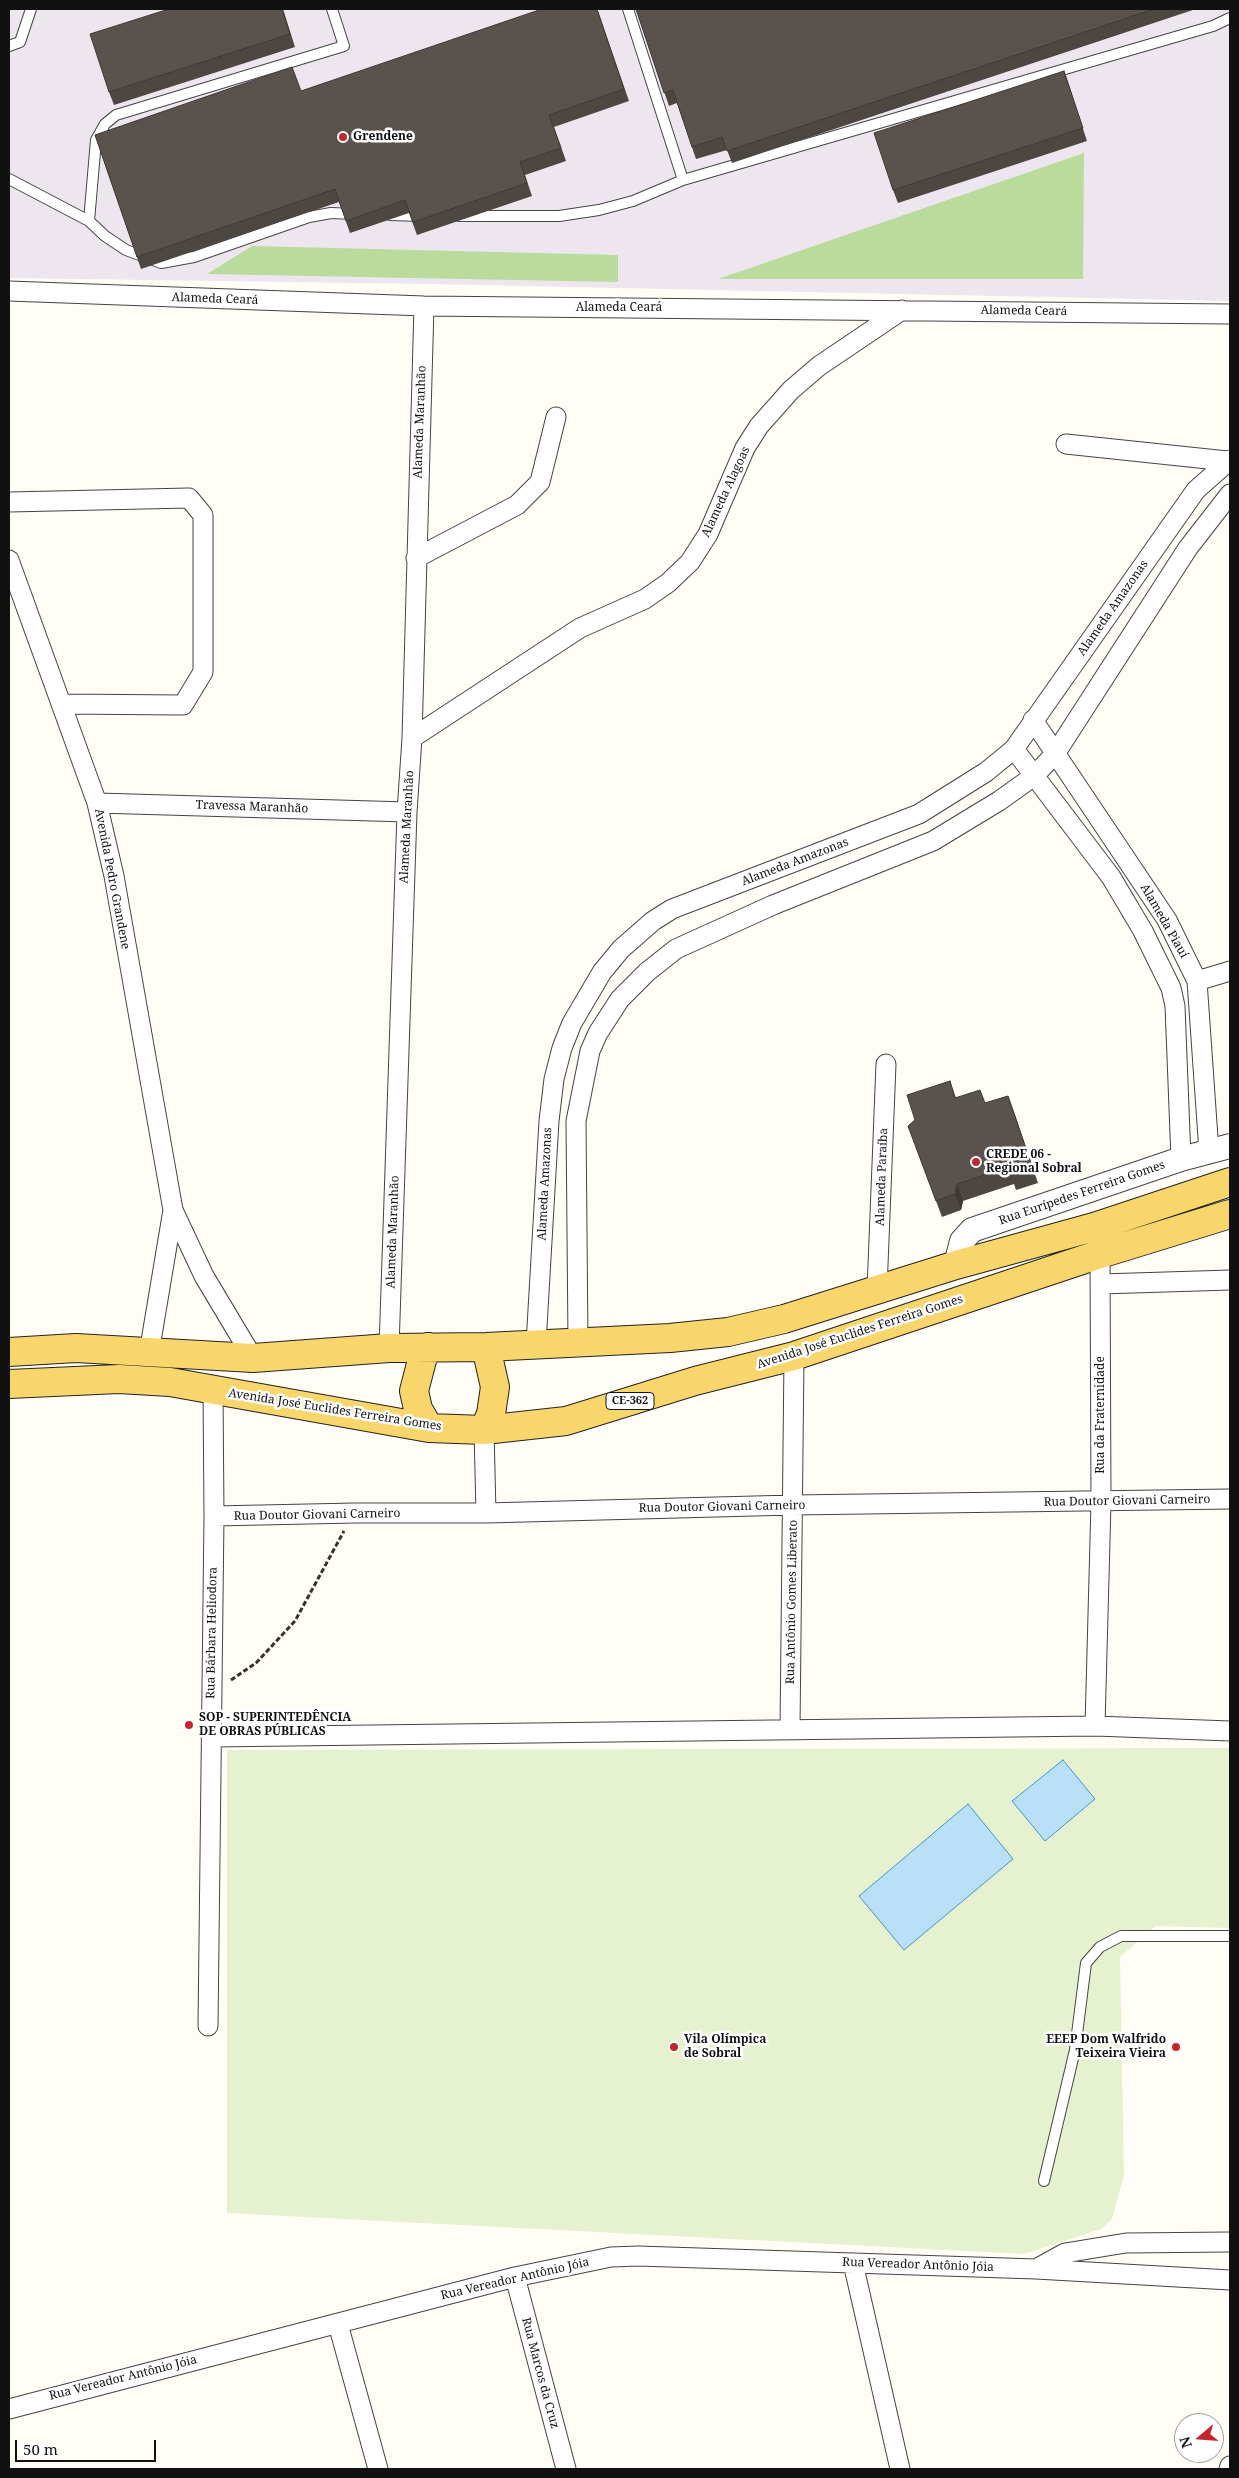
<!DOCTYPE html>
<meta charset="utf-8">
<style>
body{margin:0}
#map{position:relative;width:1239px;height:2478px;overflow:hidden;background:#fffdf5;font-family:"Noto Serif",serif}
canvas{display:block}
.frame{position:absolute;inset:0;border:10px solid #111;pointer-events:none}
.north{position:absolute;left:1174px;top:2413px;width:50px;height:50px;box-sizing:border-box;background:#fff;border:1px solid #a0a0a0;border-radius:50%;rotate:252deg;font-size:14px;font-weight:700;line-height:20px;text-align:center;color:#111}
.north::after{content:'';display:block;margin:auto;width:18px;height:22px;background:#c4262e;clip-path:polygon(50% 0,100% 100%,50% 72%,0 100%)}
.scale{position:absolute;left:15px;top:2440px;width:141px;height:22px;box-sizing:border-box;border:2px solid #111;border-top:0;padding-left:6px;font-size:15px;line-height:18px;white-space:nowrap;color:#111;-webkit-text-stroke:4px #fff;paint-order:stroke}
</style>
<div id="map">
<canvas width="1239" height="2478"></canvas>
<div class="frame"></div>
<div class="north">N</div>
<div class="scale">50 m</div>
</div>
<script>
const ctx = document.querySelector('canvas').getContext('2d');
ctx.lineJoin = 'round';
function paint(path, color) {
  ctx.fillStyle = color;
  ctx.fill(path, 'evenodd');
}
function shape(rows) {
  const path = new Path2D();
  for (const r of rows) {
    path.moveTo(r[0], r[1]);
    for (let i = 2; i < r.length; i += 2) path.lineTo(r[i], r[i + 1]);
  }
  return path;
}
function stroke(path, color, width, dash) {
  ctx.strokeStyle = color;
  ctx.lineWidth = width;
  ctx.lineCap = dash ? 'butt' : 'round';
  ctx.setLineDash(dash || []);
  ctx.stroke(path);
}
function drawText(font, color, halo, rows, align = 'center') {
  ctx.font = font + ' "Noto Serif",serif';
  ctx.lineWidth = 5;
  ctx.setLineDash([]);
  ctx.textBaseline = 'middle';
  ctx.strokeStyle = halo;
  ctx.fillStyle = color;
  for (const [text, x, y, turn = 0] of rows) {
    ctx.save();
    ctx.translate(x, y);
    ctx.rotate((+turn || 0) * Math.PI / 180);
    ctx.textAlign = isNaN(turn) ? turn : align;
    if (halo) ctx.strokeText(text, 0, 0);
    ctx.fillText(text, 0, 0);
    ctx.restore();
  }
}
const industrial = shape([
 [9,9,1230,9,1230,301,430,284,9,278]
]);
const forest = shape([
 [1084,153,1083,279,718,279],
 [252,246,618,255,618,282,207,274]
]);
const pitch = shape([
 [1230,1748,1230,1928,1156,1926,1120,1957,1124,2175,1112,2219,1101,2229,1024,2254,227,2213,227,1750]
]);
const water = shape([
 [1063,1760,1095,1799,1045,1841,1012,1801,1063,1760],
 [968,1804,1013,1859,904,1950,859,1896,968,1804]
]);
const path = shape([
 [231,1680,256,1663,295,1621,344,1531]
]);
const service = shape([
 [628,9,683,180],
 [9,46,20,42,31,9],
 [9,179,89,221,105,236,126,250,161,263,194,257,309,217,331,213,355,214],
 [390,215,422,216],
 [459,216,559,216,599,210,633,201,683,180,1213,26,1230,18],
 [89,221,96,140,105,124,116,115,344,46,332,9],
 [1044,2181,1075,2050,1086,1963,1100,1947,1121,1936,1230,1936]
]);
const minor = shape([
 [9,291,424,306,1230,314],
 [1066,444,1227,461],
 [9,502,189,498,203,515,203,672,183,705,61,704],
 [416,558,517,505,540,482,556,417],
 [9,560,97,803,114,876,173,1210,204,1276,253,1358],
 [1033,720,1167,920,1197,981,1209,1152],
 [412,738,580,628,645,599,668,583,690,562,708,534,745,448,759,426,791,390,819,366,902,310],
 [1014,749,1111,877,1143,931,1171,988,1175,1006,1181,1159],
 [97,803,407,812],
 [1197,981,1230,971],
 [1101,1284,1230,1280],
 [877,1290,886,1064],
 [578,1342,576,1121,590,1051,598,1033,620,999,647,972,676,949,773,905,933,841,999,801,1034,776,1055,754,1188,548,1230,494],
 [536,1344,549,1121,554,1079,562,1048,572,1023,602,972,621,949,653,921,672,909,919,814,986,772,1014,749,1196,490,1230,460],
 [389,1348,407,812,412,738,424,306],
 [149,1353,173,1210],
 [484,1430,486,1513],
 [214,1516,355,1513,486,1513,793,1505,1230,1499],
 [1095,1726,1101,1503,1100,1254],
 [790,1728,794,1356],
 [211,1737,1095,1726,1230,1731],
 [208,2026,214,1516,213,1390],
 [853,2263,900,2469],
 [1036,2269,1065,2253,1126,2243,1230,2242],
 [515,2277,566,2469],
 [338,2324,378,2469],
 [9,2409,515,2277,611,2257,638,2256,1036,2269,1230,2280],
 [1229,2469,1230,2466]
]);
const tertiary = shape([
 [956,1265,962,1241,972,1230,1181,1159,1230,1146]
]);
const primary = shape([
 [428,1347,422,1360,414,1391,418,1409,429,1428],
 [9,1352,76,1348,253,1358,389,1348,486,1347,670,1338,728,1332,784,1319,956,1265,1094,1227,1230,1182],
 [9,1384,119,1379,170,1382,429,1428,484,1430,566,1421,695,1381,794,1356,1100,1254,1230,1214],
 [484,1430,491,1414,495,1387,486,1347]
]);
const wall = shape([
 [283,9,295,47,114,105,109,92],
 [597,9,629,101,554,127,566,161,525,175,532,196,417,235,409,213,350,233,339,202,141,269,95,135,301,91],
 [636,9,1196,9,732,163,727,150,696,159,677,103,669,106],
 [1064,71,1087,141,898,203,893,190],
 [950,1081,956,1098,985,1103,1008,1096,1038,1183,1016,1190,1014,1184,963,1201,961,1210,942,1217,908,1126,915,1120]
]);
const shadedWall = shape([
 [1008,1096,1014,1112,1038,1183,1032,1166],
 [957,1184,963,1201,961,1210,955,1194]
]);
const building = shape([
 [169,9,282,9,290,34,109,92,90,34,169,9],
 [542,9,597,9,624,89,549,115,561,148,520,162,527,183,413,222,405,200,346,221,335,189,137,257,95,135,292,67,301,91,542,9],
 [636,9,1154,9,727,151,722,137,692,147,673,90,664,93,636,9],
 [1064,71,1083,128,893,190,874,133,1064,71],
 [950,1081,955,1098,980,1090,985,1103,1008,1096,1032,1166,1010,1174,1008,1167,957,1184,955,1194,936,1201,908,1126,915,1120,907,1095,950,1081]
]);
const markers = [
 [343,137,5,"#c4262e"],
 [976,1162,5,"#c4262e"],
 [189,1725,5,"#c4262e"],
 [674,2047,5,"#c4262e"],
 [1176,2047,5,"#c4262e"]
];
const shields = [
 [630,1401,48]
];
const shieldNames = [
 ["CE-362",630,1401]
];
const poiNames = [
 ["Grendene",353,137],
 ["CREDE 06 -",986,1155],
 ["Regional Sobral",986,1169],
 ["SOP - SUPERINTEDÊNCIA",199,1718],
 ["DE OBRAS PÚBLICAS",199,1732],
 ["Vila Olímpica",684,2040],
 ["de Sobral",684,2054],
 ["EEEP Dom Walfrido",1166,2040,"right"],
 ["Teixeira Vieira",1166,2054,"right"]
];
const streetNames = [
 ["Alameda Ceará",215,299,2],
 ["Alameda Ceará",619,308],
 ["Alameda Ceará",1024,311,1],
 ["Alameda Maranhão",420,422,-88],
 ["Alameda Alagoas",726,492,-65],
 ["Alameda Amazonas",1113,608,-55],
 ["Travessa Maranhão",252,807,2],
 ["Alameda Maranhão",407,827,-87],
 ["Alameda Amazonas",795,862,-21],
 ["Avenida Pedro Grandene",112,879,79],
 ["Alameda Piauí",1164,921,60],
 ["Alameda Paraíba",882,1177,-88],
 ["Alameda Amazonas",545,1184,-87],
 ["Rua Eurípedes Ferreira Gomes",1082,1193,-19],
 ["Alameda Maranhão",393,1232,-88],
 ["Avenida José Euclides Ferreira Gomes",860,1332,-18],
 ["Avenida José Euclides Ferreira Gomes",335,1410,9],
 ["Rua da Fraternidade",1101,1415,-90],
 ["Rua Doutor Giovani Carneiro",1127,1501,-1],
 ["Rua Doutor Giovani Carneiro",722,1507,-1],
 ["Rua Doutor Giovani Carneiro",317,1515,-1],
 ["Rua Antônio Gomes Liberato",792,1602,-89],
 ["Rua Bárbara Heliodora",212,1633,-89],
 ["Rua Vereador Antônio Jóia",918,2265,2],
 ["Rua Vereador Antônio Jóia",515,2279,-13],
 ["Rua Marcos da Cruz",540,2373,75],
 ["Rua Vereador Antônio Jóia",123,2378,-14]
];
paint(industrial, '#eee6ef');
paint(forest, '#b9dc9c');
paint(pitch, '#e6f2cf');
paint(water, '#b9e0f7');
stroke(water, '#3f96cf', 1);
stroke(service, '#444', 12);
stroke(minor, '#444', 21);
stroke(tertiary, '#444', 26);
stroke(primary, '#222', 30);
stroke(path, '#333', 3, [5, 2.5]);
stroke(service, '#fff', 10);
stroke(minor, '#fff', 19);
stroke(tertiary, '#fff', 24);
stroke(primary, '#f9d66b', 28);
paint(wall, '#4d4742');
paint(shadedWall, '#3f3936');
paint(building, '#5a524d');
stroke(building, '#3f3936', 1);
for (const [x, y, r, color] of markers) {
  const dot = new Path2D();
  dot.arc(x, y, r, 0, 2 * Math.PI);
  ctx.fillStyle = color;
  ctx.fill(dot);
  stroke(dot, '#fff', 2);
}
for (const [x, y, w] of shields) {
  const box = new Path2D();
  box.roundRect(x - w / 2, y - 8.5, w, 17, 4);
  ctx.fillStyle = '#fff';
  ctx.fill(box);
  stroke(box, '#111', 1);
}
drawText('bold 11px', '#111', null, shieldNames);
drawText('bold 12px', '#111', '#fff', poiNames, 'left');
drawText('12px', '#111', '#fff', streetNames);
</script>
